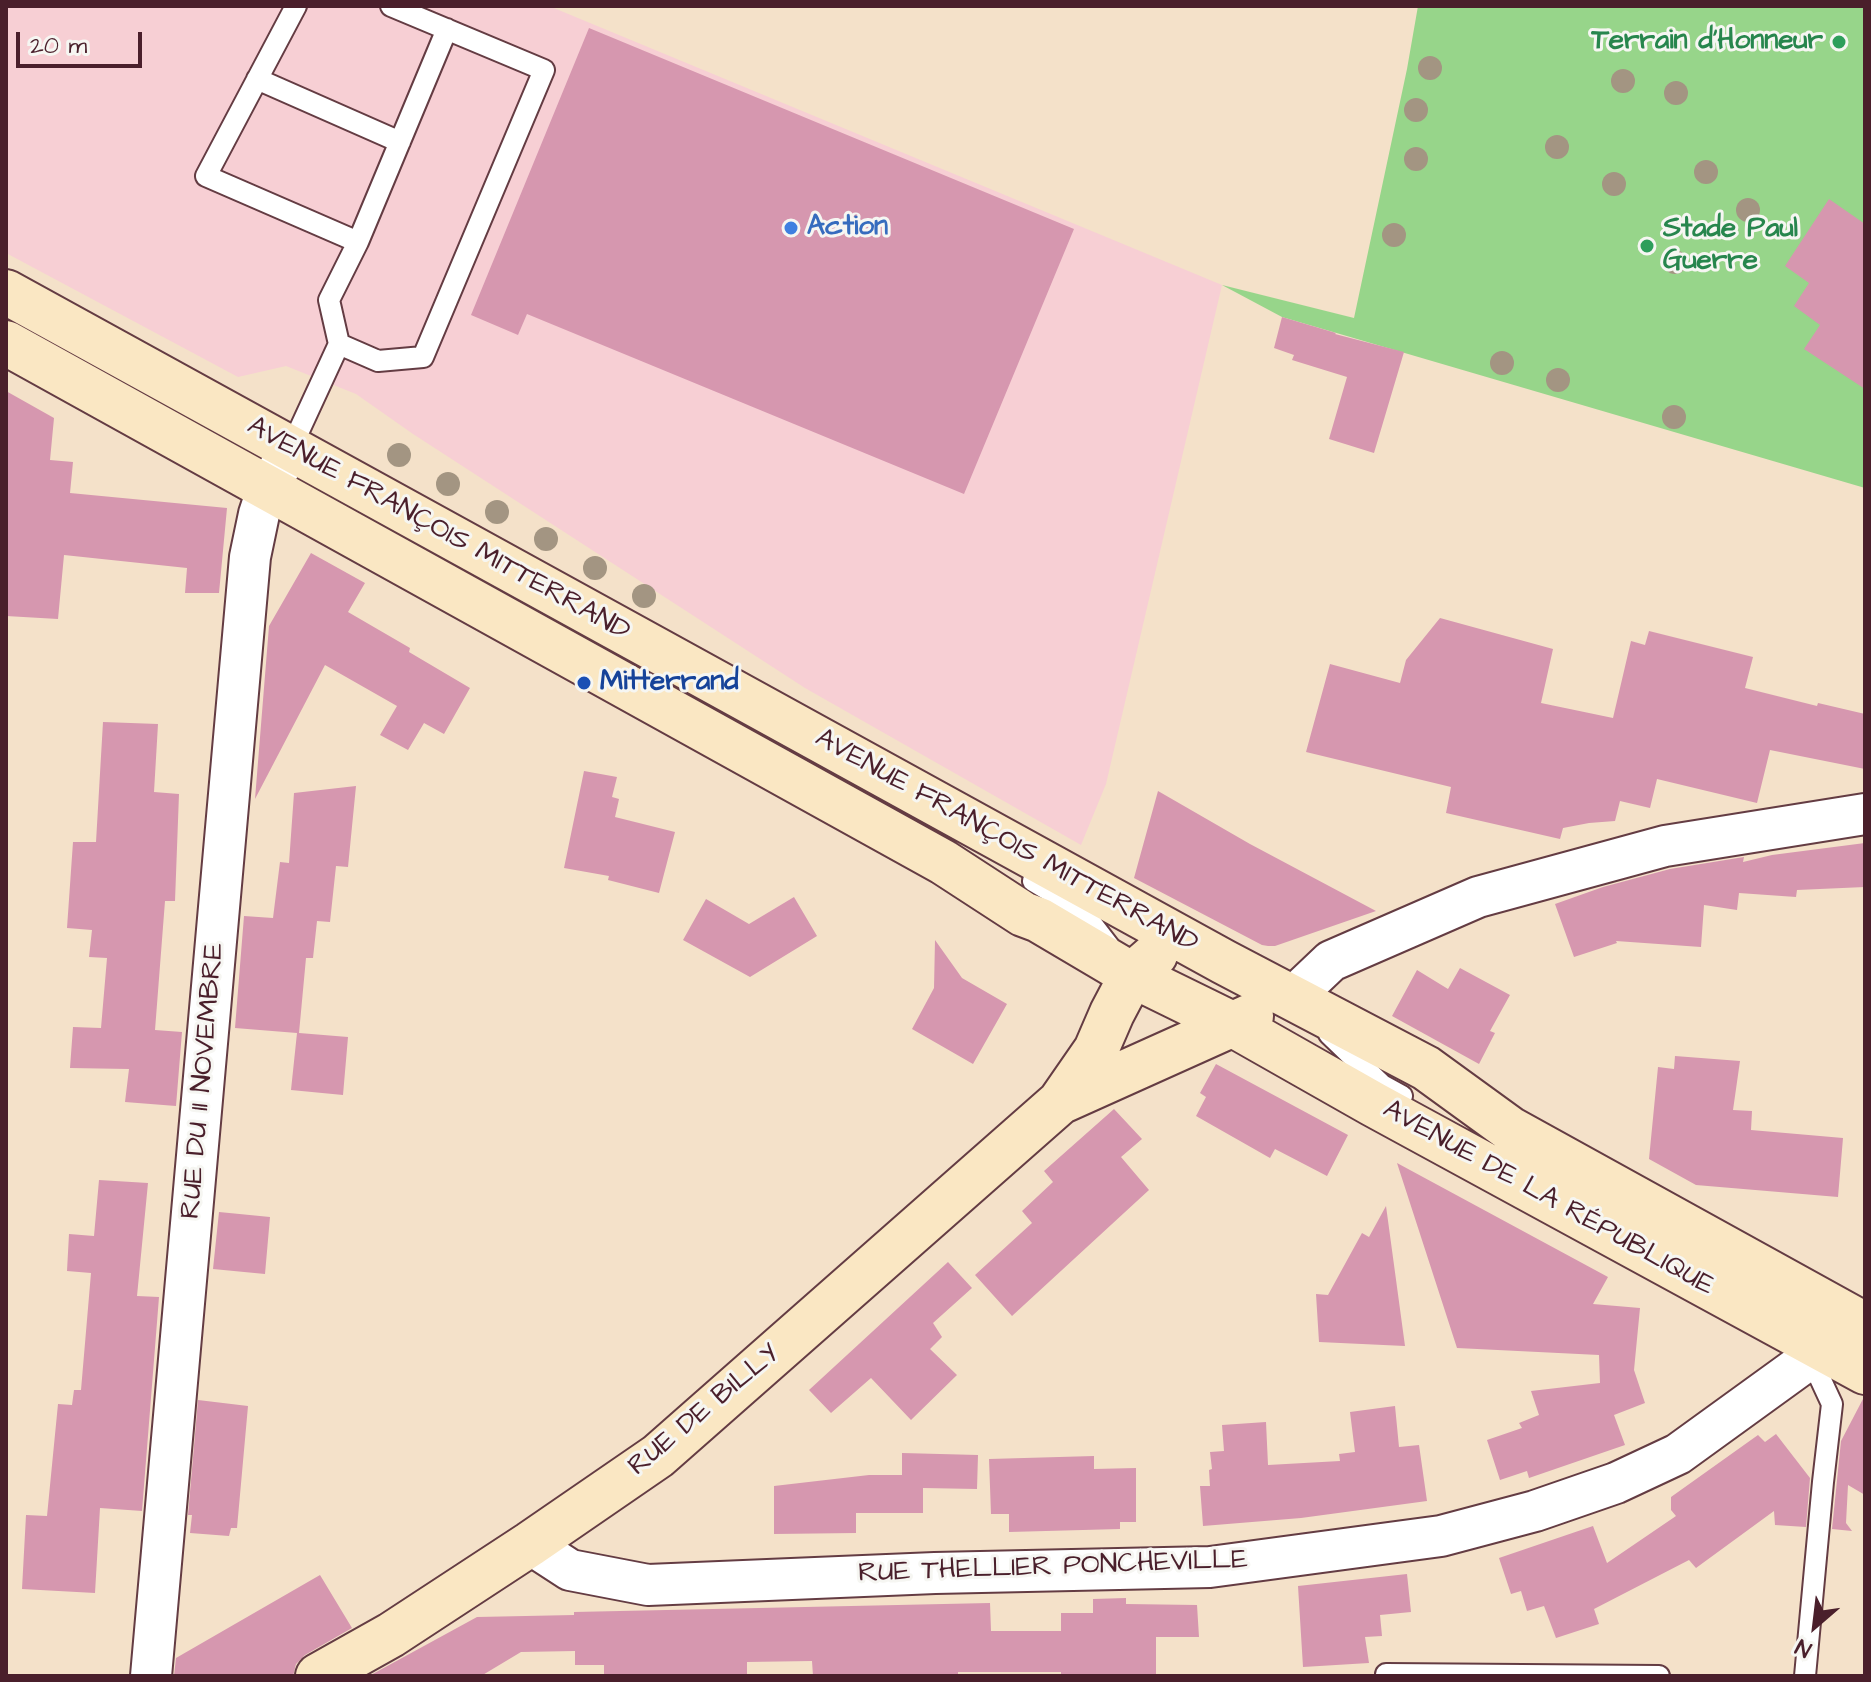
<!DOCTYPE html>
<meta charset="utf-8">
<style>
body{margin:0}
#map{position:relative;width:1871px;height:1682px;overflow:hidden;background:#f4e1c9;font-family:"Architects Daughter",sans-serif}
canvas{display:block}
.frame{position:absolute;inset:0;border:8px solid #4a1f2b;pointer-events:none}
.north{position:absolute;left:1775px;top:1586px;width:80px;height:80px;-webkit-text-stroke:6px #f6f6f2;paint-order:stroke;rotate:208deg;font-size:22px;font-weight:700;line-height:32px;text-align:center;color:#4a1f2b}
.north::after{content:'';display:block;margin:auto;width:28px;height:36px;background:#4a1f2b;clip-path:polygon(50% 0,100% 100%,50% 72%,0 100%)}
.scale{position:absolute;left:16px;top:32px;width:126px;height:36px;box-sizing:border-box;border:4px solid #4a1f2b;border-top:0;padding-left:10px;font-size:24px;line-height:28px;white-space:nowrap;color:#4a1f2b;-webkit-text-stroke:6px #f6f6f2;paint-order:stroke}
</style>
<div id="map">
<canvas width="1871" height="1682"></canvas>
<div class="frame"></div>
<div class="north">N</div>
<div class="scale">20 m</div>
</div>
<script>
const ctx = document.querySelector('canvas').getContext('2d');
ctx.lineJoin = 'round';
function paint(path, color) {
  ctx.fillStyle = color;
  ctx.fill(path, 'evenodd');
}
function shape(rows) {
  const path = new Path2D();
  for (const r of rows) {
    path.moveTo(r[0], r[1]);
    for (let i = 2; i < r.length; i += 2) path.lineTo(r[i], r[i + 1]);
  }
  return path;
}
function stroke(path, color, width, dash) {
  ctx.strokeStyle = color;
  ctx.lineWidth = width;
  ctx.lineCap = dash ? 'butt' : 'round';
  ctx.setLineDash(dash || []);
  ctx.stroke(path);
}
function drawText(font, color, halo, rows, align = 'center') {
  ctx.font = font + ' "Architects Daughter",sans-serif';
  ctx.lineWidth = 6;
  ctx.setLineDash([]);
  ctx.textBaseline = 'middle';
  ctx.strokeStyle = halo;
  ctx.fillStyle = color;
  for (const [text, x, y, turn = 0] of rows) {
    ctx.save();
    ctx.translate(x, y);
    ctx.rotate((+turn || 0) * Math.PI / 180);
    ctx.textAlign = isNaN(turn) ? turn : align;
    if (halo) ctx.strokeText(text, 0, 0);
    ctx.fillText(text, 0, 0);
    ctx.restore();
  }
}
const built = shape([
 [6,6,549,6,1222,285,1106,784,1081,845,805,688,413,434,356,394,286,366,238,377,6,253]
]);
const green = shape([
 [1418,6,1865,6,1865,488,1282,317,1222,285,1354,318,1407,69]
]);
const building = shape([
 [589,28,1074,229,964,494,527,314,518,335,471,315],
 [1829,199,1865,224,1865,389,1804,349,1820,325,1794,306,1809,283,1785,266],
 [1282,317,1336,333,1335,334,1404,352,1374,453,1329,439,1347,377,1292,360,1294,355,1274,348],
 [6,391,54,418,50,460,73,462,70,493,227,508,219,593,185,593,187,568,64,555,58,619,6,616],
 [311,553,365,583,348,612,410,648,409,652,470,688,444,734,424,723,408,750,380,735,397,706,325,665,255,799,269,626],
 [1440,618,1553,649,1541,703,1613,718,1631,641,1645,645,1649,631,1753,657,1745,688,1817,706,1818,703,1865,714,1865,769,1770,750,1757,803,1657,779,1650,808,1620,801,1615,821,1589,823,1563,828,1560,839,1446,813,1451,787,1306,752,1330,664,1400,683,1406,660],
 [103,722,158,724,154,792,179,794,175,901,165,901,155,1030,182,1032,176,1106,125,1102,129,1069,70,1068,73,1027,101,1028,107,958,89,957,92,930,67,928,73,842,96,842],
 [584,771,617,777,612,797,619,799,615,817,675,832,659,893,608,880,609,876,564,868],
 [356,786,348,867,336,866,330,922,317,921,313,958,306,958,299,1033,348,1037,343,1095,291,1090,297,1033,235,1028,244,916,273,918,280,862,289,863,294,793],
 [1158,791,1250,844,1376,911,1275,946,1268,946,1262,945,1134,878],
 [1865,843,1865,887,1797,890,1796,897,1739,893,1737,910,1704,905,1701,947,1616,941,1617,943,1574,957,1555,904,1603,887,1670,869,1744,857,1743,862,1772,855],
 [794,897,817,936,750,977,683,940,706,899,749,924],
 [935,940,962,978,1007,1004,973,1064,912,1029,934,988],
 [1460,968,1510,995,1490,1031,1495,1033,1479,1064,1392,1016,1417,970,1448,989],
 [1675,1056,1740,1061,1733,1110,1752,1111,1751,1130,1843,1138,1838,1197,1696,1185,1649,1159,1658,1067,1674,1069],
 [1216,1064,1348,1135,1327,1176,1275,1149,1270,1158,1196,1116,1206,1097,1200,1093],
 [1114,1109,1142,1139,1121,1157,1149,1190,1012,1316,975,1275,1032,1223,1022,1211,1053,1182,1044,1171],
 [1397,1163,1608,1277,1593,1304,1640,1308,1634,1370,1645,1403,1614,1415,1625,1445,1529,1478,1527,1471,1500,1480,1487,1440,1522,1428,1519,1423,1539,1415,1531,1391,1600,1383,1599,1355,1457,1348],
 [99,1180,148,1183,137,1296,159,1297,142,1511,100,1508,95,1593,22,1589,26,1515,47,1516,58,1404,72,1405,74,1390,81,1390,91,1273,67,1271,69,1234,94,1236],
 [1386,1206,1405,1346,1319,1342,1316,1294,1328,1295,1362,1233,1369,1237],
 [219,1212,270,1217,265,1274,213,1269],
 [948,1262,972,1288,933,1323,942,1337,930,1349,957,1375,911,1420,871,1378,831,1413,809,1390],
 [1864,1397,1865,1495,1848,1485,1846,1523,1852,1531,1832,1529,1841,1441],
 [198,1400,248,1406,237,1528,231,1528,229,1536,190,1533,192,1515,188,1515],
 [1395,1406,1399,1447,1419,1445,1427,1501,1301,1518,1203,1526,1200,1486,1210,1486,1209,1470,1212,1469,1210,1452,1224,1451,1222,1425,1266,1422,1268,1465,1340,1461,1339,1454,1355,1452,1350,1412],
 [1776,1434,1810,1478,1806,1527,1775,1525,1774,1511,1696,1568,1689,1560,1594,1609,1599,1624,1556,1638,1544,1606,1527,1611,1521,1591,1511,1594,1499,1558,1593,1526,1607,1563,1676,1516,1671,1510,1671,1497,1758,1435,1765,1442],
 [902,1453,978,1455,977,1489,923,1488,923,1513,856,1513,856,1533,774,1534,774,1486,869,1475,902,1475],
 [1094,1456,1094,1469,1136,1468,1136,1522,1120,1522,1120,1529,1009,1532,1009,1514,991,1514,989,1459],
 [1407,1574,1411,1612,1380,1615,1382,1636,1365,1637,1369,1663,1303,1667,1298,1586],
 [320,1575,352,1628,305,1655,296,1664,293,1676,174,1676,176,1658],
 [1126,1598,1126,1604,1197,1605,1199,1637,1156,1637,1156,1676,1061,1676,1061,1672,958,1672,958,1676,813,1676,812,1661,747,1662,747,1676,604,1676,604,1665,575,1665,575,1651,521,1652,481,1676,369,1676,477,1617,574,1615,574,1612,990,1603,991,1631,1061,1631,1061,1613,1093,1613,1093,1599]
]);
const lane = shape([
 [257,79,400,142],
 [358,242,447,29],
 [339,344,378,361,423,357,544,70,391,6],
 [291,448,339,344,329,300,358,242,206,176,296,6],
 [1033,881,1053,893,1092,924,1109,946],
 [1329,1034,1382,1085,1402,1096],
 [1804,1363,1819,1376,1832,1404,1823,1482,1805,1676],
 [1386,1674,1659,1676]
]);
const street = shape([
 [1292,998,1331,961,1478,897,1665,846,1865,814],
 [530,1544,570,1570,648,1585,935,1573,1210,1567,1441,1536,1535,1511,1616,1483,1678,1454,1823,1349],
 [151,1676,250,557,259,514,268,487,283,462]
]);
const secondary = shape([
 [6,292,1224,962,1426,1068,1510,1129,1865,1325],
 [6,343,943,862,1023,914,1039,920,1132,975,1232,1024,1373,1104,1865,1372],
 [1062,1101,1251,1016],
 [318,1676,391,1635,530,1544,658,1456,1060,1102,1096,1050,1112,1013,1132,975,1155,955]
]);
const trees = [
 [1430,68],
 [1623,81],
 [1676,93],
 [1416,110],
 [1557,147],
 [1416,159],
 [1706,172],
 [1614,184],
 [1748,210],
 [1394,235],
 [1675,262],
 [1502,363],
 [1558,380],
 [1674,417],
 [399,455],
 [448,484],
 [497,512],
 [546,539],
 [595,568],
 [644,596]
];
const markers = [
 [1839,42,8,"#2e9e5b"],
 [791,228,8,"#3f7fe0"],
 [1647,246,8,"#2e9e5b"],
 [584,683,8,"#1a4fb4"]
];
const leisureNames = [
 ["Terrain d'Honneur",1823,42],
 ["Stade Paul",1663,230,"left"],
 ["Guerre",1663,262,"left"]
];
const shopNames = [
 ["Action",807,228]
];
const streetNames = [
 ["AVENUE FRANÇOIS MITTERRAND",438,530,29],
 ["AVENUE FRANÇOIS MITTERRAND",1006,842,29],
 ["RUE DU 11 NOVEMBRE",204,1081,-85],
 ["AVENUE DE LA RÉPUBLIQUE",1548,1199,29],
 ["RUE DE BILLY",705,1411,-40],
 ["RUE THELLIER PONCHEVILLE",1053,1568,-2]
];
const transitNames = [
 ["Mitterrand",600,683]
];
paint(built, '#f7cfd4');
paint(green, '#97d58a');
paint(building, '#d697af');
stroke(lane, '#643c43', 24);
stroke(street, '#643c43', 44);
stroke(secondary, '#643c43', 48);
stroke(lane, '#fff', 20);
stroke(street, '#fff', 40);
stroke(secondary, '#fae7c3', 44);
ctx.fillStyle = '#a39582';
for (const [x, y] of trees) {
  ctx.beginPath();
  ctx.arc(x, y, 12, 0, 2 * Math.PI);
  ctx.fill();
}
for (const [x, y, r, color] of markers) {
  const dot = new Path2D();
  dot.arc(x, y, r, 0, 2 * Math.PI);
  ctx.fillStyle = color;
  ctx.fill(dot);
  stroke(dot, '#f6f6f2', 3);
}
drawText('bold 28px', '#27864d', '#f6f6f2', leisureNames, 'right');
drawText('bold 28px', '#366cbe', '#f6f6f2', shopNames, 'left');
drawText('28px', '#4a1f2b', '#f6f6f2', streetNames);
drawText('bold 28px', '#164399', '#f6f6f2', transitNames, 'left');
</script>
